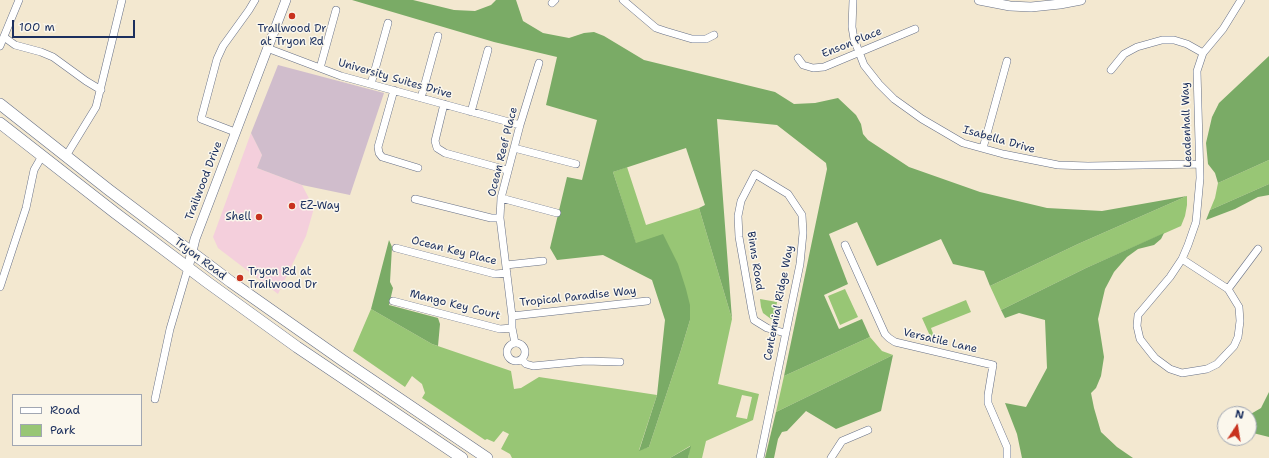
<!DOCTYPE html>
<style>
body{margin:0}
#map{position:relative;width:1269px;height:458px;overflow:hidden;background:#f3e8d0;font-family:"Shantell Sans",sans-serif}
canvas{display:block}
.legend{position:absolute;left:12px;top:394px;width:130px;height:52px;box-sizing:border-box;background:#fbf7ec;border:1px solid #a1a7b3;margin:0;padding:5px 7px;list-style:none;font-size:12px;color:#1b2f5e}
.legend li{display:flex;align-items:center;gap:8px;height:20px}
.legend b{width:20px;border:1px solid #a1a7b3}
.north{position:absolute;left:1217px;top:406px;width:40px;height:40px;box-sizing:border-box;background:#fbf7ec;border:1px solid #a1a7b3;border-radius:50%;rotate:12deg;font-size:11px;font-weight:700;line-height:16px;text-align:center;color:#1b2f5e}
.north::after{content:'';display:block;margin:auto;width:14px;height:18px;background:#c8321e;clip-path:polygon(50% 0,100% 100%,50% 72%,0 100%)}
.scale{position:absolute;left:12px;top:20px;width:123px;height:18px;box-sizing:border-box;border:2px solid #1b2f5e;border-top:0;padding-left:5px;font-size:12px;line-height:14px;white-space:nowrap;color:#1b2f5e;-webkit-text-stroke:3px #fbf7ec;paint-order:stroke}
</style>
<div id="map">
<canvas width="1269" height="458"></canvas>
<ul class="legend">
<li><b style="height:5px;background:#fff"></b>Road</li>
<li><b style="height:11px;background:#98c675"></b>Park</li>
</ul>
<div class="north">N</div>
<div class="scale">100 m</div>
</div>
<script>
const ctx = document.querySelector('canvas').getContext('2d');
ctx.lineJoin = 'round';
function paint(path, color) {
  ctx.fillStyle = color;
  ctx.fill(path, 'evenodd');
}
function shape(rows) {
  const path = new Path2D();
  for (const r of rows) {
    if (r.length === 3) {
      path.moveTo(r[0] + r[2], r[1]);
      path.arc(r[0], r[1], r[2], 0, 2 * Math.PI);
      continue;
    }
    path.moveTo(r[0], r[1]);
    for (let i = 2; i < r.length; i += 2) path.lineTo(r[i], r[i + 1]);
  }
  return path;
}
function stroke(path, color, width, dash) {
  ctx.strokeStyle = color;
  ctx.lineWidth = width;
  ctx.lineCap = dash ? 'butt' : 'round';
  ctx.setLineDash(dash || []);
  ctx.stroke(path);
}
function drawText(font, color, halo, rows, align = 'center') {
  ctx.font = font + ' "Shantell Sans",sans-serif';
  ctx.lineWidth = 3;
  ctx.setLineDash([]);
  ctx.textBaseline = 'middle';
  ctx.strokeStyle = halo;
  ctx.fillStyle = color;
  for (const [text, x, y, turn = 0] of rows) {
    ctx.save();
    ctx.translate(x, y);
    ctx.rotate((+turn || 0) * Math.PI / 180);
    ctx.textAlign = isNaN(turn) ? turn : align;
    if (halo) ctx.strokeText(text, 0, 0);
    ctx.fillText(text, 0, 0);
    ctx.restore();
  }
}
const built = shape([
 [251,133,262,155,257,168,302,185,314,208,306,236,278,294,218,248,213,237]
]);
const industrial = shape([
 [278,65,384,93,350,195,302,185,257,168,262,155,251,133]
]);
const green = shape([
 [1269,160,1269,184,1210,210,1215,198,1218,183],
 [627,167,646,225,699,208,732,319,718,384,759,394,753,420,706,441,702,458,688,458,690,446,670,458,512,458,510,454,501,449,509,434,503,431,494,442,487,439,485,440,422,398,425,393,422,384,412,376,405,387,353,351,371,309,432,344,511,371,514,389,521,388,539,377,657,395,639,450,649,447,681,350,690,320,636,244,613,172],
 [742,395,752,397,747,419,736,417],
 [1187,196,1187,205,1185,216,1181,226,1086,268,1001,310,990,286,1078,244],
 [845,289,858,317,840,325,828,296],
 [760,299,777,302,774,320,771,319,763,313,761,307],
 [966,300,971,312,931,328,934,336,931,338,922,318],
 [870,337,882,351,893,355,776,412,784,376]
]);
const forest = shape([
 [352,0,413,0,454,10,475,11,491,5,496,0,516,0,523,21,543,33,569,38,584,33,594,32,604,36,644,60,775,92,794,104,815,103,838,98,856,115,861,124,863,134,868,140,909,167,980,192,1047,208,1102,211,1187,196,1078,244,990,286,984,271,953,264,941,239,877,266,857,222,829,234,848,284,824,295,839,329,862,319,870,337,784,376,827,169,826,163,777,125,717,119,732,319,699,208,705,205,686,148,613,172,636,243,663,234,678,264,686,289,690,305,690,320,681,350,649,447,639,451,657,395,665,320,652,280,603,255,557,260,550,248,567,177,582,180,597,120,546,105,557,57,494,42],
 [1269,56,1269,160,1218,183,1215,173,1208,164,1206,143,1212,117,1219,103],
 [1269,184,1269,195,1258,197,1235,209,1206,220,1210,210],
 [1164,233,1161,239,1154,245,1138,249,1127,257,1114,272,1105,289,1098,319,1104,357,1101,376,1096,388,1091,393,1094,408,1101,432,1117,447,1133,458,1022,458,1017,434,1005,403,1026,407,1047,368,1045,320,1019,313,1005,318,1001,310,1086,268],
 [389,240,392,247,390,282,393,288,389,305,438,318,440,324,438,346,432,344,371,309],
 [893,355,881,411,836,429,806,411,787,431,782,432,778,439,774,458,765,458,776,412],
 [1269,392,1269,437,1249,432,1249,415,1261,408],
 [691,446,688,458,670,458]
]);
const minor = shape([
 [623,0,656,28,665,31,692,39,706,39,714,35],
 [853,0,852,27,854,39,864,65,879,84,894,99,922,119,963,143,1003,154,1058,165,1088,166,1199,164],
 [552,3,555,0],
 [4,37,15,45,41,52,53,57,86,81,101,90],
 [0,46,19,0],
 [267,48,341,76,520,125],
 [798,58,803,65,813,68,824,67,915,29],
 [320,68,336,10],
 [1111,70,1124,54,1137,47,1162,40,1174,40,1187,44,1203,53],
 [371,84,388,23],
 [394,90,378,147,379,153,382,157,418,168],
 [421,98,438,36],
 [444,104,435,141,437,148,445,153,507,170],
 [471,112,488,50],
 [235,132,201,119,217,59,223,46,249,10,255,0],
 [514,148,576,164],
 [983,148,1007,61],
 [66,156,96,107,122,0],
 [501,198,557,213],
 [415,199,491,218,500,218],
 [845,245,885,334,889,338,895,342,993,365,988,395,988,403,1007,447,1007,458],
 [396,248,495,274,507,273],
 [1182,259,1228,289,1239,307,1240,321,1238,337,1234,346,1217,364,1207,369,1182,373,1170,369,1155,358,1147,348,1140,339,1137,326,1138,315,1170,277,1182,259,1188,245,1196,222,1200,178,1197,71,1203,53,1223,29,1241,0],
 [506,265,543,261],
 [0,287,26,208,34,170,42,156],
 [1228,289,1258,249],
 [393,301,500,329,512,328],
 [512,316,647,301],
 [516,352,9],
 [515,343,512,328,512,316,500,218,501,198,520,125,539,63],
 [522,360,526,364,533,366,585,361,620,362],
 [155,399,170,329,188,268],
 [760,458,800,264,803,233,802,215,788,194,755,174,741,201,738,216,739,237,752,311,754,320,767,328,785,333],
 [831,458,842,441,868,430]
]);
const tertiary = shape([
 [979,0,1010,6,1031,7,1060,4,1081,0],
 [188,268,195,239,286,0]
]);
const primary = shape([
 [0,104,109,190,231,282,342,360,487,458],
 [0,123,114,212,207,282,297,347,462,458]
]);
const markers = [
 [292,16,4,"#c8321e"],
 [292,206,4,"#c8321e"],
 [259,217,4,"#c8321e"],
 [240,278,4,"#c8321e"]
];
const poiNames = [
 ["Trailwood Dr",292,29,"center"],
 ["at Tryon Rd",292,42,"center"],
 ["EZ-Way",300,206],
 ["Shell",251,217,"right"],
 ["Tryon Rd at",248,272],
 ["Trailwood Dr",248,285]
];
const streetNames = [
 ["Enson Place",852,43,-22],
 ["University Suites Drive",395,79,16],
 ["Leadenhall Way",1187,125,-92],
 ["Isabella Drive",999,140,16],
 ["Ocean Reef Place",503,152,-76],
 ["Trailwood Drive",204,181,-69],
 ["Ocean Key Place",454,251,14],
 ["Tryon Road",200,259,37],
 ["Binns Road",755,261,81],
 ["Tropical Paradise Way",578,297,-6],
 ["Centennial Ridge Way",779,303,-79],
 ["Mango Key Court",455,305,14],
 ["Versatile Lane",940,341,13]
];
paint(built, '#f4cfdc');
paint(industrial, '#d0bdcc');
paint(green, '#98c675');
paint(forest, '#7aab66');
stroke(minor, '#677086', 8);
stroke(tertiary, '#677086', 10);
stroke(primary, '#677086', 12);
stroke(minor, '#fff', 7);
stroke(tertiary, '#fff', 9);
stroke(primary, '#fff', 11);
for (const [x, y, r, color] of markers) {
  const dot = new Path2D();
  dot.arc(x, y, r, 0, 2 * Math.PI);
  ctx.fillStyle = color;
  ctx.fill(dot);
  stroke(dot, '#fbf7ec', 1.5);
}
drawText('11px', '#1b2f5e', '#fbf7ec', poiNames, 'left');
drawText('11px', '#1b2f5e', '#fbf7ec', streetNames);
</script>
